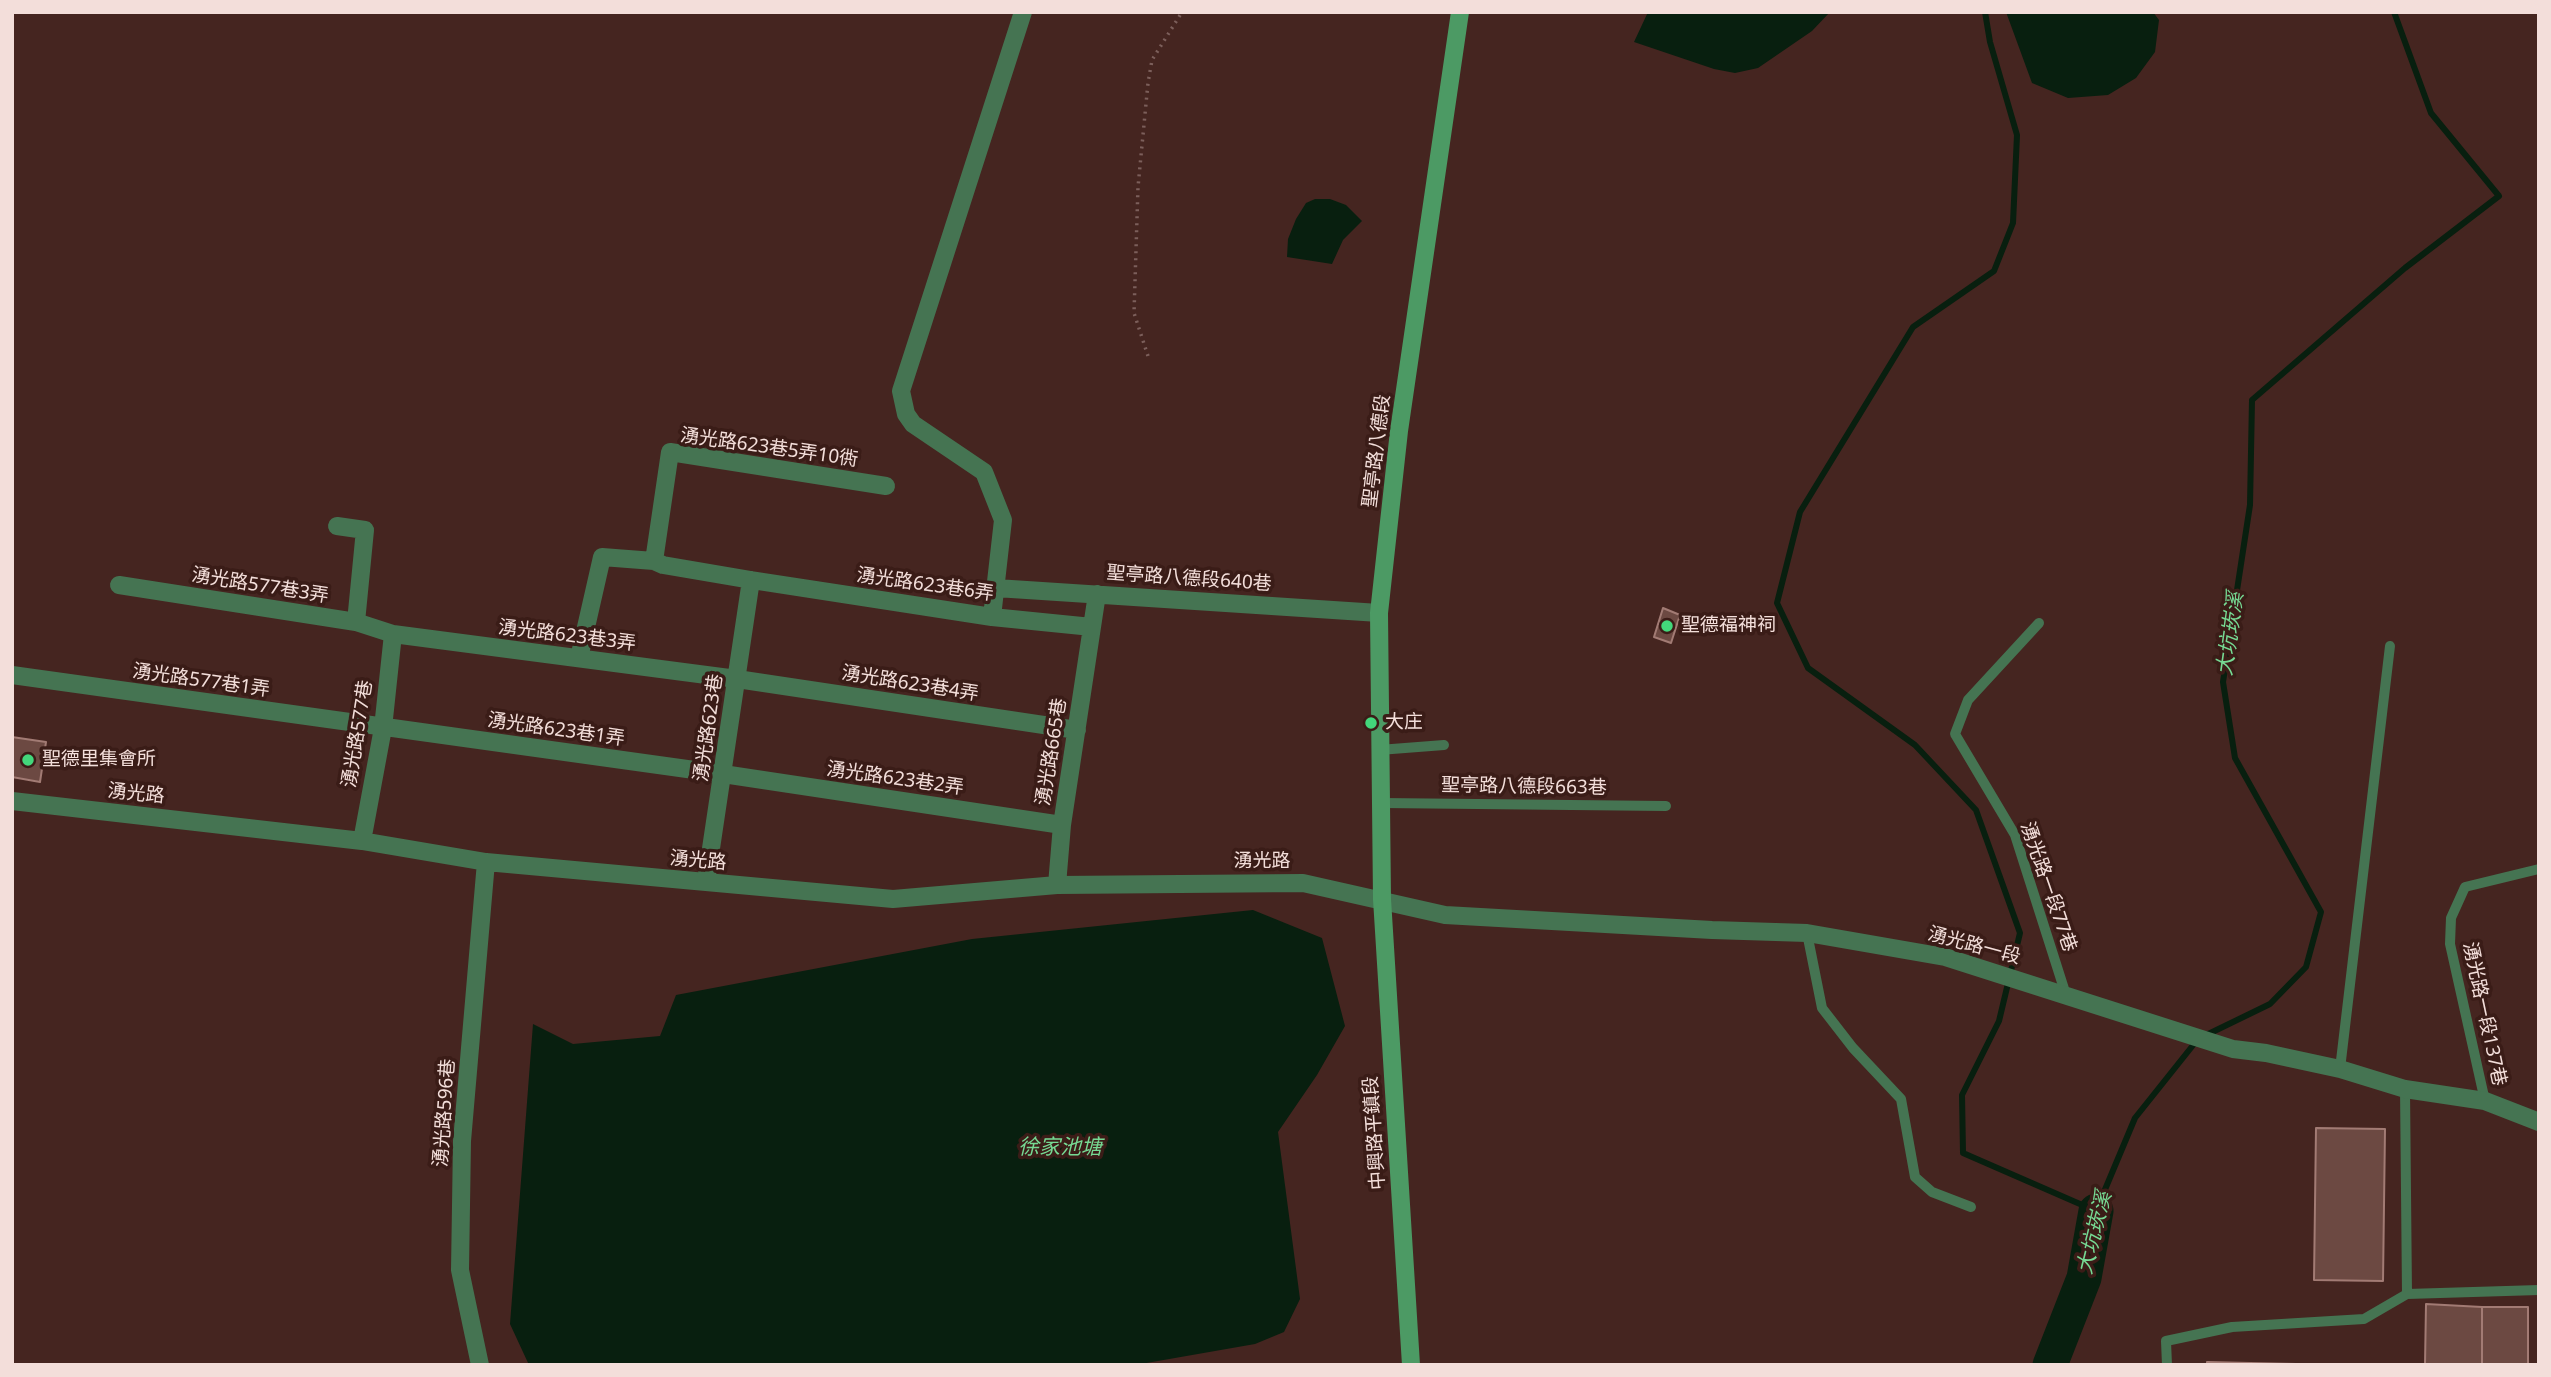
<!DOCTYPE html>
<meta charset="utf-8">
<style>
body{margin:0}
#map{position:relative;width:2551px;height:1377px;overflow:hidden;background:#452520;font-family:"Noto Sans",sans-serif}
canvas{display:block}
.frame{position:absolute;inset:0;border:14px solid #f3deda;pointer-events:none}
</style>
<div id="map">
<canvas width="2551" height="1377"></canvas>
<div class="frame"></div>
</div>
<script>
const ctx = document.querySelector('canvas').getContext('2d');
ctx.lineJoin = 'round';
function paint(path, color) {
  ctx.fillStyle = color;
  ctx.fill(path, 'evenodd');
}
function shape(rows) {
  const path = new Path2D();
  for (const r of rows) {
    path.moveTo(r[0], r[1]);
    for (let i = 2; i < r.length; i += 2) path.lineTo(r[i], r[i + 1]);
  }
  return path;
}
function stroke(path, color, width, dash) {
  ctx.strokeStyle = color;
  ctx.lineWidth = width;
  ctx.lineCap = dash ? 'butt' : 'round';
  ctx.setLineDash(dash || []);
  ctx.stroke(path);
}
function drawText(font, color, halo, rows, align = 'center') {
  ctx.font = font + ' "Noto Sans","Noto Sans TC",sans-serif';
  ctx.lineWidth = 7;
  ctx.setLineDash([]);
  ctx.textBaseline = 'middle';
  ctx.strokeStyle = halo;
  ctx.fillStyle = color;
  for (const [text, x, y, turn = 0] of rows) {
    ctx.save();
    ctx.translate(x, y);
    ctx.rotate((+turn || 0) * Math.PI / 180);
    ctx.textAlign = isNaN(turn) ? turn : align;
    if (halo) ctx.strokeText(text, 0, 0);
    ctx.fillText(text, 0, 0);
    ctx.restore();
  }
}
const water = shape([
 [1648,12,1830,12,1812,31,1758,68,1735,73,1714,69,1634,42],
 [2006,12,2153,12,2159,20,2155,52,2136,78,2108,95,2068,98,2032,83],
 [1315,199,1330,199,1346,205,1362,221,1343,240,1332,264,1287,257,1288,239,1296,219,1306,203],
 [1253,910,1322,938,1345,1026,1317,1075,1278,1132,1300,1299,1284,1332,1255,1344,1135,1365,529,1365,510,1324,533,1024,573,1044,660,1036,676,995,972,939]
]);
const stream = shape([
 [1985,12,1990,42,2017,135,2013,223,1994,271,1913,327,1800,512,1777,603,1808,668,1915,745,1976,810,2020,933,1999,1021,1962,1095,1963,1153,2096,1211,2135,1118,2198,1039,2270,1004,2306,967,2321,912,2235,758,2223,682,2250,505,2252,400,2405,268,2499,196,2431,113,2394,12]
]);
const river = shape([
 [2050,1365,2084,1278,2096,1211]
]);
const building = shape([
 [1663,608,1680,615,1671,643,1654,637,1663,608],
 [12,737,46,742,40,782,12,777,12,737],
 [2316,1128,2385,1129,2383,1281,2314,1280,2316,1128],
 [2426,1304,2482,1307,2482,1365,2425,1365,2426,1304],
 [2482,1307,2528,1307,2528,1365,2482,1365,2482,1307],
 [2207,1362,2250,1363,2250,1365,2207,1365,2207,1362],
 [2250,1363,2296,1364,2296,1365,2250,1365,2250,1363]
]);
const path = shape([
 [1148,356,1134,313,1138,187,1148,83,1152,60,1182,12]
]);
const lane = shape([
 [2039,623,1968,700,1955,734,2015,835,2066,995],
 [1379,750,1444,745],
 [1382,803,1666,806],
 [1807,933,1822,1008,1853,1048,1901,1099,1915,1177,1932,1192,1971,1207],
 [2340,1069,2390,646],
 [2485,1101,2450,944,2451,918,2465,887,2539,869],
 [2407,1294,2539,1290],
 [2167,1365,2166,1341,2232,1327,2364,1319,2407,1294,2405,1089]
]);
const street = shape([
 [337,526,365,530,356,622],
 [654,561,670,452,886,486],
 [119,585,356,622,393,634,737,679,1077,730],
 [996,588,1379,613],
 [992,617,1003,520,984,472,913,424,906,414,901,391,1023,12],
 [579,658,602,557,654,561,663,565,751,580,992,617,1092,627],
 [12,675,723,774,1062,825],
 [12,801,362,841,486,862,893,899,1057,885,1303,883,1445,915,1712,930,1807,933,1945,957,2233,1049,2266,1053,2340,1069,2405,1089,2485,1101,2539,1122],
 [362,841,383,728,393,634],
 [706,882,751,580],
 [1057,885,1062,825,1097,594],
 [480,1365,460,1270,462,1141,486,862]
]);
const secondary = shape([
 [1411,1365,1382,899,1379,613,1399,431,1460,12]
]);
const markers = [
 [1667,626,7,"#43d77b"],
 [1371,723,7,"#43d77b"],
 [28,760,7,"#43d77b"]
];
const streetNames = [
 ["湧光路623巷5弄10衖",769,448,8],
 ["聖亭路八德段",1377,451,-83],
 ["聖亭路八德段640巷",1189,579,4],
 ["湧光路623巷6弄",925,585,8],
 ["湧光路577巷3弄",260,586,9],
 ["湧光路623巷3弄",567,636,7],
 ["湧光路577巷1弄",201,681,8],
 ["湧光路623巷4弄",910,684,9],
 ["湧光路623巷",709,728,-82],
 ["湧光路623巷1弄",556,730,8],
 ["湧光路577巷",358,734,-81],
 ["湧光路665巷",1052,752,-81],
 ["湧光路623巷2弄",895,779,8],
 ["聖亭路八德段663巷",1524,787,1],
 ["湧光路",136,794,6],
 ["湧光路",698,861,5],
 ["湧光路",1262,862],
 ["湧光路一段77巷",2048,887,71],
 ["湧光路一段",1974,946,15],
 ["湧光路一段137巷",2484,1014,78],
 ["湧光路596巷",445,1113,-86],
 ["中興路平鎮段",1375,1133,-94]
];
const poiNames = [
 ["聖德福神祠",1681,626],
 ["大庄",1385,723],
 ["聖德里集會所",42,760]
];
const waterNames = [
 ["大坑崁溪",2231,634,-82],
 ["徐家池塘",1060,1148],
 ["大坑崁溪",2095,1233,-76]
];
paint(water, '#081f0f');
stroke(stream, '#081f0f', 6);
stroke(river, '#081f0f', 35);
paint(building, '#6c4942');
stroke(building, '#a27b74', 2);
stroke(path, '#7c5f5b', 3.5, [2, 5]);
stroke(lane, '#457452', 10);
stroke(street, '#457452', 18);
stroke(secondary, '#4c9a64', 18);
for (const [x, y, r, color] of markers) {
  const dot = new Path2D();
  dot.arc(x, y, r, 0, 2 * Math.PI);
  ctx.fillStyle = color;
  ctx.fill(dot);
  stroke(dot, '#3a1c17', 2.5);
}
drawText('19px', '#f3deda', '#3a1c17', streetNames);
drawText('19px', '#f3deda', '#3a1c17', poiNames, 'left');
drawText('italic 21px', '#76d993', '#3a1c17', waterNames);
</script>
